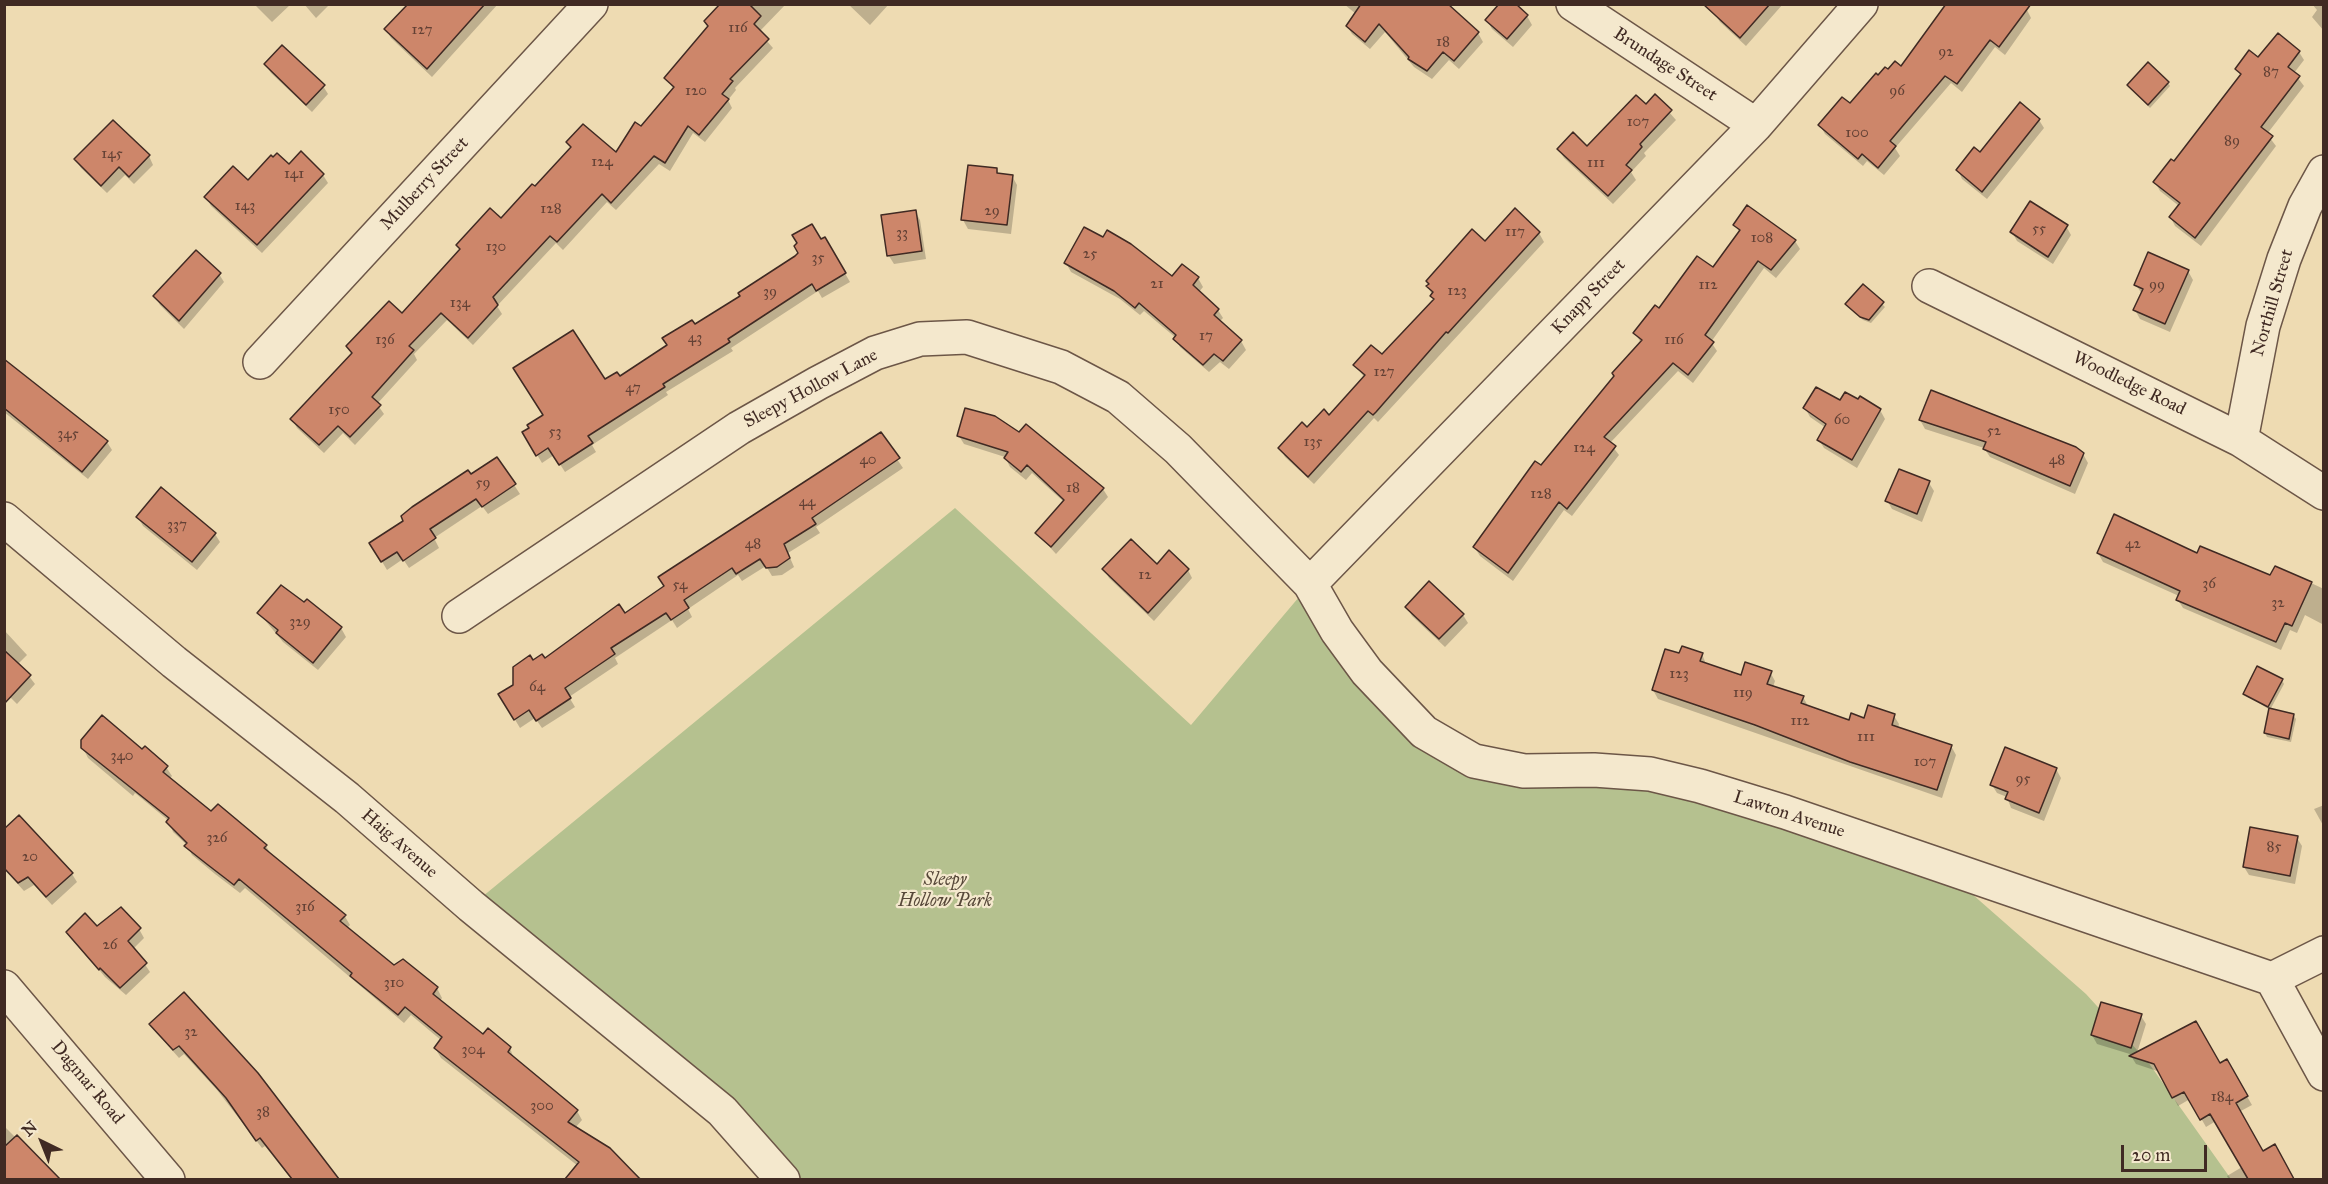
<!DOCTYPE html>
<style>
body{margin:0}
#map{position:relative;width:2328px;height:1184px;overflow:hidden;background:#eedbb2;font-family:"IM FELL Great Primer",serif}
canvas{display:block}
.frame{position:absolute;inset:0;border:6px solid #402a23;pointer-events:none}
.north{position:absolute;left:12px;top:1112px;width:60px;height:60px;-webkit-text-stroke:4px #f4e8cd;paint-order:stroke;rotate:317deg;font-size:16px;font-weight:700;line-height:24px;text-align:center;color:#402a23}
.north::after{content:'';display:block;margin:auto;width:21px;height:27px;background:#402a23;clip-path:polygon(50% 0,100% 100%,50% 72%,0 100%)}
.scale{position:absolute;left:2121px;top:1145px;width:86px;height:27px;box-sizing:border-box;border:3px solid #402a23;border-top:0;padding-left:8px;font-size:18px;line-height:21px;white-space:nowrap;color:#402a23;-webkit-text-stroke:4px #f4e8cd;paint-order:stroke}
</style>
<div id="map">
<canvas width="2328" height="1184"></canvas>
<div class="frame"></div>
<div class="north">N</div>
<div class="scale">20 m</div>
</div>
<script>
const ctx = document.querySelector('canvas').getContext('2d');
ctx.lineJoin = 'round';
function paint(path, color) {
  ctx.fillStyle = color;
  ctx.fill(path, 'evenodd');
}
function shape(rows) {
  const path = new Path2D();
  for (const r of rows) {
    path.moveTo(r[0], r[1]);
    for (let i = 2; i < r.length; i += 2) path.lineTo(r[i], r[i + 1]);
  }
  return path;
}
function stroke(path, color, width, dash) {
  ctx.strokeStyle = color;
  ctx.lineWidth = width;
  ctx.lineCap = dash ? 'butt' : 'round';
  ctx.setLineDash(dash || []);
  ctx.stroke(path);
}
function drawText(font, color, halo, rows, align = 'center') {
  ctx.font = font + ' "IM FELL Great Primer",serif';
  ctx.lineWidth = 4.5;
  ctx.setLineDash([]);
  ctx.textBaseline = 'middle';
  ctx.strokeStyle = halo;
  ctx.fillStyle = color;
  for (const [text, x, y, turn = 0] of rows) {
    ctx.save();
    ctx.translate(x, y);
    ctx.rotate((+turn || 0) * Math.PI / 180);
    ctx.textAlign = isNaN(turn) ? turn : align;
    if (halo) ctx.strokeText(text, 0, 0);
    ctx.fillText(text, 0, 0);
    ctx.restore();
  }
}
const green = shape([
 [955,508,1191,725,1310,584,1337,631,1474,761,1650,774,1931,858,2086,994,2148,1062,2231,1179,783,1179,471,906]
]);
const shadow = shape([
 [254,4,291,4,272,22],
 [304,4,330,4,316,18],
 [434,4,498,4,432,77,391,38,386,29],
 [736,4,786,4,759,32,773,48,735,88,736,90,728,100,732,108,705,142,693,133,670,171,659,164,616,210,607,202,563,250,556,243,497,306,502,314,473,345,447,320,414,354,417,360,377,404,384,414,355,445,343,433,324,453,297,428,292,419,352,355,348,347,402,316,461,251,458,245,501,220,535,189,572,149,568,143,617,154,674,90,666,78,709,27,705,22],
 [848,4,889,4,870,25],
 [1344,4,1410,4,1478,33,1483,42,1459,69,1449,60,1432,79,1414,67,1385,32,1370,49,1352,34,1347,26,1356,14],
 [1723,4,1783,4,1746,46,1720,22,1715,14],
 [1948,4,2032,4,2027,10,2031,18,2005,55,1995,47,1962,92,1951,83,1895,148,1900,156,1884,175,1867,161,1863,166,1825,134,1820,125,1850,105,1878,77,1901,68],
 [2312,4,2324,4,2324,31,2312,17,2317,10],
 [1527,16,1532,25,1513,47,1492,29,1487,20],
 [2278,35,2299,52,2304,60,2294,73,2304,86,2267,134,2276,146,2201,246,2175,226,2171,218,2179,206,2160,191,2155,182,2174,164,2241,77,2237,69,2258,59],
 [266,65,323,86,328,94,312,112,271,73],
 [2168,83,2170,86,2150,108,2128,86],
 [1655,96,1676,120,1644,153,1646,156,1631,172,1636,180,1613,204,1564,158,1559,150,1587,148,1646,106],
 [2039,120,2044,128,1987,199,1962,179,1958,170,1980,154],
 [149,156,153,165,134,184,125,175,107,193,81,168,76,160],
 [289,166,323,175,328,183,262,253,211,206,206,197],
 [969,167,996,169,1000,175,1012,176,1017,185,1011,234,968,229,963,220],
 [915,211,920,220,926,259,894,264,889,256],
 [1735,225,1795,241,1800,249,1776,278,1764,268,1711,342,1717,351,1693,383,1678,371,1610,443,1619,455,1572,516,1564,510,1513,581,1480,556,1475,548,1641,343,1635,333,1659,310,1714,270,1740,233],
 [2066,226,2071,235,2053,264,2017,241,2012,232],
 [1539,233,1544,242,1378,422,1374,418,1314,484,1285,457,1280,448,1329,417,1364,377,1355,365,1382,356,1435,301,1428,287,1486,243],
 [825,239,850,282,822,298,818,291,731,348,733,351,666,392,668,395,592,445,596,452,565,472,554,455,542,463,524,433,605,381,620,378],
 [1066,263,1172,278,1182,266,1198,278,1203,287,1199,292,1218,310,1223,318,1219,322,1241,341,1246,350,1229,369,1220,362,1209,372,1180,347,1176,338,1144,311,1140,315,1120,299,1071,272],
 [2188,271,2193,280,2170,332,2140,319,2135,310,2142,294,2136,285],
 [219,274,224,282,184,329,160,305,155,296],
 [1863,286,1885,307,1871,323,1863,320,1847,304],
 [4,360,107,442,112,450,88,479,4,412],
 [1841,402,1880,410,1885,419,1857,468,1824,448,1819,440,1826,428,1810,417,1805,408],
 [966,409,1103,489,1108,497,1056,554,1037,533,1064,502,1032,473,1026,480,1010,467,1005,457,964,444,959,436],
 [1920,420,2083,454,2088,463,2075,494,1990,457,1984,448,1925,429],
 [880,434,903,468,816,527,820,533,788,553,794,567,782,575,772,576,766,566,742,581,738,575,688,609,692,617,677,628,672,620,615,658,618,664,569,697,575,707,542,728,535,718,520,728,505,703,533,662,544,660,624,615],
 [497,459,520,494,488,514,482,506,434,538,439,548,409,568,403,559,387,570,371,543],
 [1929,483,1934,491,1922,522,1892,509,1887,500],
 [138,517,215,534,220,542,197,570,143,526],
 [2098,553,2198,555,2271,577,2276,567,2324,589,2324,625,2305,615,2297,633,2290,630,2281,650,2183,608,2178,600,2179,596,2103,562],
 [1157,566,1188,570,1192,578,1154,621,1109,578,1104,569],
 [1407,607,1463,615,1468,623,1445,647,1412,616],
 [259,613,341,628,346,637,318,670,283,642],
 [4,630,27,655,19,663,35,684,17,704,8,695,4,699],
 [1702,654,1706,664,1742,676,1770,672,1775,681,1773,687,1803,697,1808,706,1850,722,1894,716,1899,724,1898,728,1951,746,1956,755,1942,798,1658,699,1653,690,1680,655],
 [2282,680,2284,684,2270,710,2293,715,2296,719,2291,742,2267,737,2265,733,2270,710,2245,694],
 [83,748,142,751,166,767,172,776,169,779,211,813,266,846,272,856,344,915,350,925,347,928,394,967,437,988,442,998,440,1001,483,1036,510,1048,514,1059,577,1111,582,1120,575,1128,609,1150,643,1180,567,1180,578,1166,441,1058,435,1048,442,1041,411,1015,404,1023,245,888,240,893,215,874,192,855,187,845,173,832,169,821,135,793,133,796,88,758],
 [2056,769,2061,778,2044,821,2011,808,2007,797,1997,793,1992,785],
 [2324,805,2324,827,2314,809],
 [4,831,72,874,77,882,52,905,34,885,24,891,4,869],
 [2297,838,2302,846,2295,884,2249,875,2244,867],
 [97,928,139,929,144,938,134,948,150,972,126,995,105,977,68,932],
 [184,994,331,1172,336,1180,292,1180,265,1146,262,1148,217,1090,184,1054,179,1058,156,1032,151,1024],
 [2141,1016,2146,1024,2137,1053,2220,1065,2226,1061,2252,1105,2239,1112,2263,1153,2274,1146,2293,1180,2229,1180,2227,1176,2242,1167,2216,1121,2206,1127,2190,1099,2178,1106,2160,1072,2136,1064,2131,1056,2133,1055,2097,1044,2092,1035],
 [4,1126,58,1180,4,1180]
]);
const building = shape([
 [408,4,485,4,427,69,384,29,408,4],
 [720,4,749,4,761,16,754,24,769,39,730,79,733,81,722,94,729,99,699,135,688,126,665,163,654,156,611,203,602,194,557,242,550,236,493,297,498,305,468,338,441,313,409,346,414,350,372,397,381,405,350,437,338,426,319,445,290,419,352,353,346,346,389,301,402,313,460,249,456,245,490,208,501,218,532,184,535,186,571,147,566,142,583,124,616,152,635,122,641,126,674,87,664,78,708,26,704,21,720,4],
 [1361,4,1448,4,1479,32,1454,61,1443,52,1427,71,1408,59,1409,57,1379,24,1365,42,1346,26,1361,4],
 [1499,4,1516,4,1528,15,1507,39,1485,20,1499,4],
 [1703,4,1770,4,1740,38,1703,4],
 [1946,4,2031,4,1999,47,1990,40,1957,84,1945,76,1890,141,1896,146,1878,168,1862,154,1858,159,1818,125,1842,97,1850,103,1876,73,1878,75,1885,67,1888,69,1895,61,1901,66,1946,4],
 [2278,33,2300,51,2288,67,2300,76,2261,127,2273,136,2195,238,2169,217,2180,203,2153,182,2171,159,2174,161,2241,74,2235,69,2249,50,2258,57,2278,33],
 [282,45,325,85,306,105,264,64,282,45],
 [2148,62,2169,82,2148,105,2127,85,2148,62],
 [1655,94,1672,110,1640,144,1642,147,1626,165,1632,170,1608,196,1557,149,1573,132,1587,146,1636,95,1646,104,1655,94],
 [2020,102,2040,119,1982,192,1956,170,1974,147,1980,152,2020,102],
 [113,120,150,155,129,177,119,167,101,186,74,159,113,120],
 [301,151,324,174,257,245,204,197,233,166,248,180,271,155,273,157,277,153,289,164,301,151],
 [968,165,997,168,997,173,1013,175,1007,225,961,220,968,165],
 [2030,201,2068,225,2048,257,2010,232,2030,201],
 [1747,205,1796,240,1771,270,1758,261,1705,335,1714,342,1688,375,1673,363,1604,437,1616,446,1567,509,1559,502,1508,573,1473,547,1535,461,1541,465,1614,376,1612,373,1642,340,1633,333,1655,305,1659,308,1697,256,1713,267,1740,230,1733,225,1747,205],
 [1515,208,1540,232,1448,333,1446,332,1376,412,1373,415,1368,411,1308,477,1278,448,1302,422,1307,427,1324,409,1329,415,1365,375,1353,365,1371,345,1382,354,1434,299,1430,296,1433,292,1426,286,1429,284,1426,281,1472,229,1485,241,1515,208],
 [916,210,922,251,887,256,881,215,916,210],
 [812,224,821,239,825,237,846,273,816,291,812,284,728,339,730,342,663,384,665,387,588,436,593,443,559,465,548,448,536,456,522,432,529,428,527,425,543,415,513,368,573,330,605,379,617,372,620,376,667,345,662,338,692,320,695,324,740,296,738,293,795,256,798,253,794,246,797,243,792,235,812,224],
 [1084,227,1103,237,1107,230,1131,244,1172,276,1182,264,1199,277,1193,285,1219,309,1214,315,1242,340,1223,361,1214,354,1203,365,1173,339,1176,335,1139,303,1135,308,1114,291,1064,263,1084,227],
 [196,250,221,273,179,321,153,296,196,250],
 [2148,252,2189,270,2165,324,2133,310,2143,289,2134,285,2148,252],
 [1863,284,1884,302,1869,320,1860,317,1845,304,1863,284],
 [4,359,108,441,82,472,4,408,4,359],
 [1816,387,1840,400,1845,392,1858,399,1860,396,1881,409,1852,460,1817,440,1826,424,1803,408,1816,387],
 [1931,390,2076,447,2084,453,2070,486,1983,449,1986,442,1919,420,1931,390],
 [965,408,995,416,1019,432,1026,424,1104,488,1051,547,1035,533,1064,500,1027,465,1021,472,1004,458,1008,452,957,436,965,408],
 [881,432,900,458,812,518,816,524,784,544,790,558,777,567,766,568,760,559,736,574,732,568,684,600,689,608,671,620,666,613,611,648,615,654,565,688,571,698,536,721,529,710,514,720,498,694,513,685,513,667,530,655,533,660,542,654,545,658,619,604,625,613,664,586,658,577,881,432],
 [497,457,516,484,482,507,476,499,430,529,436,538,403,561,397,552,381,562,369,543,403,521,401,516,412,507,468,470,471,474,497,457],
 [1899,469,1930,481,1917,514,1885,501,1899,469],
 [161,487,216,533,192,562,136,517,161,487],
 [2114,514,2197,553,2200,546,2270,575,2275,566,2312,582,2292,626,2285,623,2276,642,2176,600,2180,591,2097,553,2114,514],
 [1131,539,1157,564,1169,550,1189,569,1148,613,1102,569,1131,539],
 [1429,581,1464,614,1439,639,1405,607,1429,581],
 [281,585,304,602,307,599,342,627,313,663,276,633,278,630,257,613,281,585],
 [1682,646,1703,653,1700,661,1741,675,1745,662,1772,671,1767,684,1804,696,1801,703,1849,720,1851,713,1864,718,1868,705,1895,714,1892,725,1952,745,1937,790,1850,762,1755,725,1652,690,1665,649,1679,653,1682,646],
 [4,650,31,675,4,704,4,650],
 [2257,666,2283,679,2268,707,2243,694,2257,666],
 [2269,708,2294,714,2289,739,2264,733,2269,708],
 [102,715,142,749,145,746,168,766,163,772,211,811,218,804,267,845,264,848,346,915,340,921,394,965,403,959,438,987,433,994,483,1034,488,1028,511,1047,508,1052,578,1110,568,1122,610,1148,640,1179,565,1179,579,1162,434,1048,442,1037,405,1007,398,1015,350,976,352,973,239,879,234,885,208,865,184,846,187,843,166,822,169,818,81,748,81,740,102,715],
 [2005,747,2057,768,2039,813,2005,799,2008,792,1990,785,2005,747],
 [19,815,73,873,46,897,28,877,18,883,4,868,4,829,19,815],
 [2250,827,2298,836,2290,876,2243,867,2250,827],
 [121,907,141,928,128,941,147,963,120,988,100,968,99,970,66,932,85,913,97,926,121,907],
 [184,992,258,1073,339,1179,292,1179,260,1138,256,1141,226,1098,179,1046,173,1050,149,1024,184,992],
 [2101,1002,2142,1014,2131,1048,2091,1035,2101,1002],
 [2196,1021,2220,1063,2227,1059,2248,1096,2236,1103,2263,1151,2275,1144,2294,1179,2248,1179,2210,1114,2200,1120,2184,1092,2172,1098,2154,1064,2129,1056,2196,1021],
 [17,1135,60,1179,4,1179,4,1147,17,1135]
]);
const minor = shape([
 [1573,4,1756,125],
 [1929,286,2241,440,2324,493],
 [260,362,591,4],
 [2241,440,2263,326,2284,259,2305,206,2324,172],
 [4,519,174,662,347,798,471,906,722,1111,783,1180],
 [1310,584,1756,125,1861,4],
 [459,616,739,428,818,383,875,353,920,339,967,337,1061,367,1118,397,1178,449,1310,584,1337,631,1367,672,1424,732,1474,761,1524,771,1594,770,1650,774,1700,786,1785,812,2272,979,2324,953],
 [2272,979,2324,1074],
 [4,987,168,1180]
]);
const numberNames = [
 ["116",738,28],
 ["127",422,30],
 ["18",1443,42],
 ["92",1946,52],
 ["87",2271,72],
 ["120",696,91],
 ["96",1897,91],
 ["107",1638,122],
 ["100",1857,133],
 ["89",2232,141],
 ["145",112,154],
 ["124",602,162],
 ["111",1596,163],
 ["141",294,174],
 ["143",245,206],
 ["128",551,209],
 ["29",992,211],
 ["55",2039,229],
 ["117",1515,232],
 ["33",902,233],
 ["108",1762,238],
 ["130",496,247],
 ["25",1090,254],
 ["35",818,258],
 ["21",1157,284],
 ["112",1708,285],
 ["99",2157,285],
 ["123",1457,291],
 ["39",770,292],
 ["134",460,303],
 ["17",1206,336],
 ["43",695,338],
 ["136",385,340],
 ["116",1674,340],
 ["127",1384,372],
 ["47",633,388],
 ["150",339,410],
 ["60",1842,420],
 ["52",1994,431],
 ["53",555,432],
 ["345",68,434],
 ["135",1313,442],
 ["124",1584,448],
 ["40",868,460],
 ["48",2057,460],
 ["59",483,483],
 ["18",1073,488],
 ["128",1541,494],
 ["44",807,502],
 ["337",177,525],
 ["48",753,544],
 ["42",2133,544],
 ["12",1145,575],
 ["36",2209,584],
 ["54",680,585],
 ["32",2278,603],
 ["329",300,622],
 ["123",1679,674],
 ["64",537,687],
 ["119",1743,693],
 ["112",1800,721],
 ["111",1866,737],
 ["340",122,756],
 ["107",1925,762],
 ["95",2023,779],
 ["326",217,838],
 ["85",2274,847],
 ["20",30,857],
 ["316",305,907],
 ["26",110,945],
 ["310",394,983],
 ["32",191,1032],
 ["304",473,1050],
 ["184",2222,1097],
 ["300",542,1106],
 ["38",263,1112]
];
const streetNames = [
 ["Brundage Street",1665,65,33],
 ["Mulberry Street",425,184,-47],
 ["Knapp Street",1589,297,-46],
 ["Northill Street",2273,303,-74],
 ["Woodledge Road",2129,384,26],
 ["Sleepy Hollow Lane",811,389,-28],
 ["Lawton Avenue",1789,815,18],
 ["Haig Avenue",399,844,41],
 ["Dagmar Road",87,1083,50]
];
const parkNames = [
 ["Sleepy",945,881],
 ["Hollow Park",945,902]
];
paint(green, '#b5c18f');
paint(shadow, '#0003');
paint(building, '#cd866a');
stroke(building, '#402a23', 1.5);
stroke(minor, '#6c5647', 36);
stroke(minor, '#f4e8cd', 33);
drawText('15px', '#634135', null, numberNames);
drawText('18px', '#402a23', '#f4e8cd', streetNames);
drawText('italic 18px', '#574839', '#f4e8cd', parkNames);
</script>
